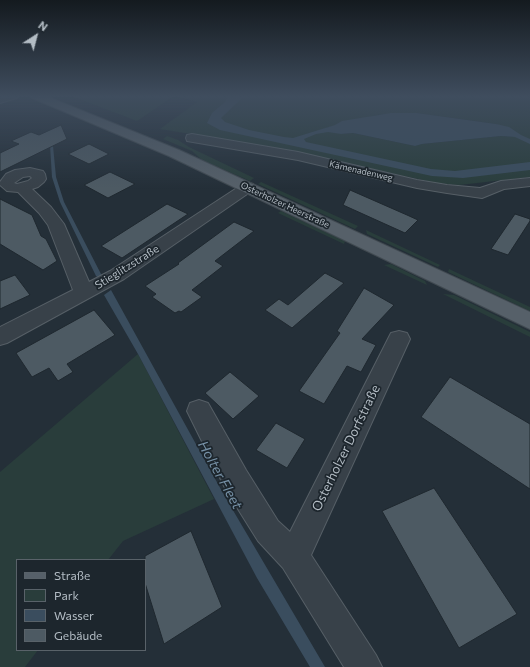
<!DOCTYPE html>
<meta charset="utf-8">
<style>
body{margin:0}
#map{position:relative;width:530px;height:667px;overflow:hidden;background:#242f38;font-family:Commissioner,sans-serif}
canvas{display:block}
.legend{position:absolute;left:16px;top:559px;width:130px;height:92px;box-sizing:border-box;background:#1d262d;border:1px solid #596269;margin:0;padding:5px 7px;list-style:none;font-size:12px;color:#b3bcc4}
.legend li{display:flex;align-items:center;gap:8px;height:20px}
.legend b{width:20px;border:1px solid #596269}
.north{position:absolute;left:16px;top:16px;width:40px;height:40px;-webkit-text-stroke:3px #1d262d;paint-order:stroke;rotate:36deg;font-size:11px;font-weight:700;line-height:16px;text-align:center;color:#b3bcc4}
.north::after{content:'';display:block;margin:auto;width:14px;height:18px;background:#b3bcc4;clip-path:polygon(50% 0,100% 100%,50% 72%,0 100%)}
</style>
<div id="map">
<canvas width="530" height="667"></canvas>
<ul class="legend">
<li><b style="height:5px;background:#566069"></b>Straße</li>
<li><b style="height:11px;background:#293d3b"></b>Park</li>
<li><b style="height:11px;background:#3a4d5e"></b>Wasser</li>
<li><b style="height:11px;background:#4d5a63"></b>Gebäude</li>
</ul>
<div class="north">N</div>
</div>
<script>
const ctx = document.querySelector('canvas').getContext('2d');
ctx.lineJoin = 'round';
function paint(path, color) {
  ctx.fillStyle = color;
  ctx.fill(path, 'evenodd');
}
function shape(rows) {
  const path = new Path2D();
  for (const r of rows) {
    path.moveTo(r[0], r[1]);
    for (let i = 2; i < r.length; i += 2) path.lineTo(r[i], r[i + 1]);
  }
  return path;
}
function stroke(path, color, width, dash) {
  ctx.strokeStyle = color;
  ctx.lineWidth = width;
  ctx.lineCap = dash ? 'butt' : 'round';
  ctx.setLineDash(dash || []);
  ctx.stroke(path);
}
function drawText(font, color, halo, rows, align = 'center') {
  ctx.font = font + ' Commissioner,sans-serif';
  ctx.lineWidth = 3.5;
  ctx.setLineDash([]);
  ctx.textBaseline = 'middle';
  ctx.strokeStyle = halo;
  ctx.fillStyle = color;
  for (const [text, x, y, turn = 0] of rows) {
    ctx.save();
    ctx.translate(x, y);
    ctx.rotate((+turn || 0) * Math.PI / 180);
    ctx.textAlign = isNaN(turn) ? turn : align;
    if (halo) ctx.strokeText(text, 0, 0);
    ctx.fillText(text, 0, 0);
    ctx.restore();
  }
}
const green = shape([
 [71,96,530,96,530,177,459,185,437,183,264,146,160,129,197,102,174,96,137,121],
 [417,113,496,124,515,137,501,136,461,140,422,144,415,146,353,133,341,134,326,128,377,115],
 [167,136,178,140,189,147,254,178,250,181,202,160,192,151,163,139],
 [261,182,358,226,355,229,258,184],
 [281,211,345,241,344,244,278,213],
 [366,230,440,265,438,267,367,234],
 [391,264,425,281,427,285,384,265],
 [449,269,530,307,530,311,448,272],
 [443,294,454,295,530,332,530,337],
 [138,354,214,499,123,541,108,560,17,560,17,650,38,650,25,667,0,667,0,472]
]);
const water = shape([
 [228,96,243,97,221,118,225,122,249,130,284,137,293,138,335,125,342,121,391,113,417,113,496,124,509,127,521,135,530,139,530,144,515,137,501,136,422,144,415,146,353,133,341,134,328,132,316,134,304,139,306,142,431,169,455,171,530,162,530,170,463,178,432,176,220,130,207,123,212,113,225,102],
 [111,290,224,495,325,667,310,667,257,578,138,354,104,295]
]);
const stream = shape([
 [50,145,53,146,56,177,64,202,102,276,101,277,99,278,96,276,60,202,52,177,50,145]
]);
const building = shape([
 [61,125,67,139,0,172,0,153,19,144,11,141,31,132,39,135,61,125],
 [89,144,109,154,89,164,68,154,89,144],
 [110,172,135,184,108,198,84,185,110,172],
 [350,190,407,215,418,220,405,233,343,205,350,190],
 [0,199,32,215,41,236,46,239,57,261,43,270,0,244,0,199],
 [167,204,188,214,122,258,101,246,167,204],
 [515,214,530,219,530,221,508,255,491,249,515,214],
 [234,222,254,231,215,261,223,266,192,290,202,297,181,312,179,311,175,313,152,297,156,294,145,286,179,264,178,263,234,222],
 [325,273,344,283,292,328,265,310,279,299,288,305,325,273],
 [15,275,30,295,0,309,0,281,15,275],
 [364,288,394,305,362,339,376,345,361,372,347,366,324,404,299,391,340,333,337,331,364,288],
 [94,310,115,335,67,364,73,372,58,381,49,368,32,377,16,353,94,310],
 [230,372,259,396,233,419,205,393,230,372],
 [450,377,530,424,530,489,421,417,450,377],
 [276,423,305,439,287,468,256,450,276,423],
 [434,488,517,614,459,648,382,511,434,488],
 [191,531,222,607,164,644,145,583,145,556,191,531]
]);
const street = shape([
 [0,96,18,96,17,98,0,103,0,96],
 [192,134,298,152,417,180,447,185,480,188,501,181,530,178,530,186,504,189,482,198,447,193,417,188,298,160,187,141,186,138,187,135,192,134],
 [30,168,43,171,45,174,46,179,44,182,38,187,32,189,51,207,64,224,89,282,110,271,243,184,248,183,253,184,255,187,253,190,124,279,7,343,0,345,0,327,73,290,48,225,39,213,18,192,7,191,0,185,0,182,6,174,15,170,30,168],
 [30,176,32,178,28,181,17,184,14,183,23,177,30,176],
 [399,331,407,333,410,339,311,555,376,655,382,667,344,667,283,568,258,541,226,490,187,411,190,403,199,400,208,403,246,470,278,521,290,532,391,333,399,331]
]);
const primary = shape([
 [30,96,46,96,179,150,530,312,530,329,169,156,32,98,30,96]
]);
const farStreetnames = [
 ["Kämenadenweg",361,171,13],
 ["Osterholzer Heerstraße",285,205,25]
];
const streetNames = [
 ["Stieglitzstraße",127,267,-32]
];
const nearStreetnames = [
 ["Osterholzer Dorfstraße",346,448,-64]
];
const nearWaternames = [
 ["Holter Fleet",220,475,61]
];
paint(green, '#293d3b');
paint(water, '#3a4d5e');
paint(stream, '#3a4d5e');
paint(building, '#4d5a63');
stroke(building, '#1f282f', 1);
stroke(street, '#565f66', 2);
stroke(primary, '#414a51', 2);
paint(street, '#384149');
paint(primary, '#566069');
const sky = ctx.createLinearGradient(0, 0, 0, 189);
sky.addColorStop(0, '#141a1f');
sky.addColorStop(0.51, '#3f4d5e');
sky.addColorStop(1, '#3f4d5e00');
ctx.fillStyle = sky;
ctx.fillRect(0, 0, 530, 189);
drawText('9px', '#b3bcc4', '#1d262d', farStreetnames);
drawText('11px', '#b3bcc4', '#1d262d', streetNames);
drawText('13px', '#b3bcc4', '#1d262d', nearStreetnames);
drawText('italic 14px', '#7690a5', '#1d262d', nearWaternames);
</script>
